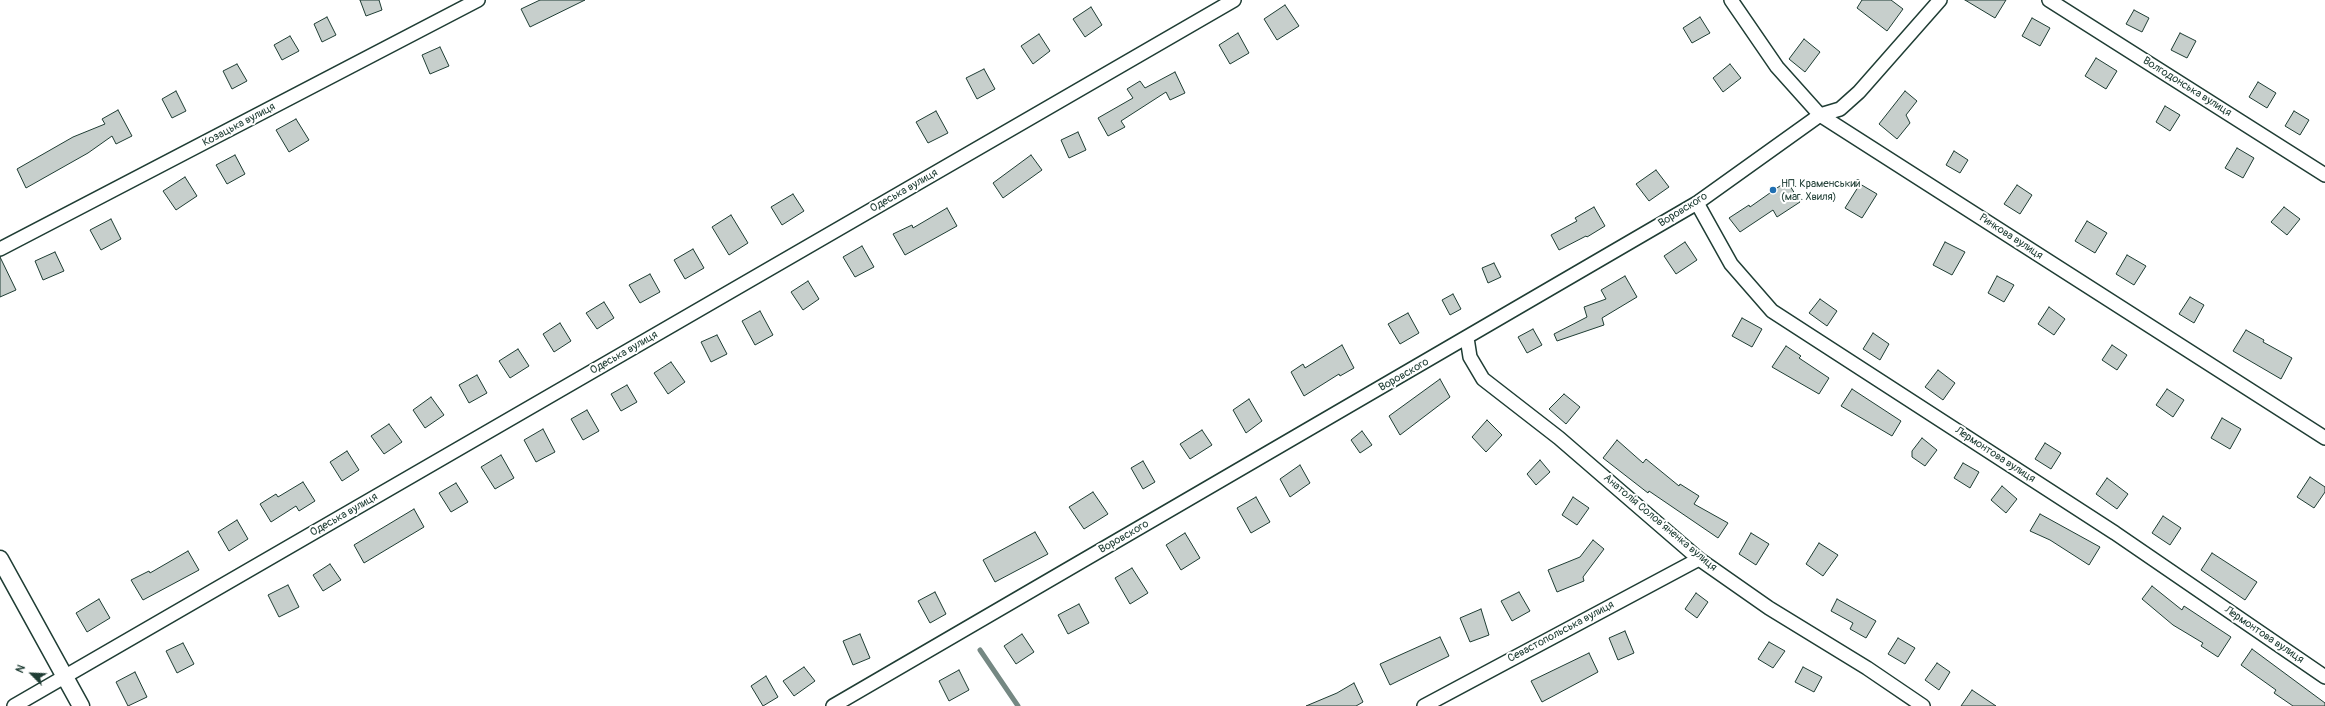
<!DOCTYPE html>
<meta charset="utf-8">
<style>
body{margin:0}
#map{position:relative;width:2325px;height:706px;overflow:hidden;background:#fff;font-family:Pangolin,sans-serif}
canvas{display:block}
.north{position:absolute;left:12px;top:654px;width:40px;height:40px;-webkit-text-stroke:3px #fff;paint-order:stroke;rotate:294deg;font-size:11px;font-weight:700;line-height:16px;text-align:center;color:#1f3d34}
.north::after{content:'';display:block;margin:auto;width:14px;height:18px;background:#1f3d34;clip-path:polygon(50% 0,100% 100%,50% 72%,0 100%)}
</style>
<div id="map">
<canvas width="2325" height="706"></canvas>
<div class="north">N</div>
</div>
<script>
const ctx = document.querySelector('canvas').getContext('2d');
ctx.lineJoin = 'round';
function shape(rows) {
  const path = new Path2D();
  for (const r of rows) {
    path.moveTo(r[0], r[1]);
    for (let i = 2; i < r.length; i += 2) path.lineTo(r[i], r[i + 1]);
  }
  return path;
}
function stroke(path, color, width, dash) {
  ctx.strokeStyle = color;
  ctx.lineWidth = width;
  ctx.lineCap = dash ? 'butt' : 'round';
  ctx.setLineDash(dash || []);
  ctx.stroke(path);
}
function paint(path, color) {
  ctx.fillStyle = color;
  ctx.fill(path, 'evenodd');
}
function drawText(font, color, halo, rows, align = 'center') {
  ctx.font = font + ' Pangolin,sans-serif';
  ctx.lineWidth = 4;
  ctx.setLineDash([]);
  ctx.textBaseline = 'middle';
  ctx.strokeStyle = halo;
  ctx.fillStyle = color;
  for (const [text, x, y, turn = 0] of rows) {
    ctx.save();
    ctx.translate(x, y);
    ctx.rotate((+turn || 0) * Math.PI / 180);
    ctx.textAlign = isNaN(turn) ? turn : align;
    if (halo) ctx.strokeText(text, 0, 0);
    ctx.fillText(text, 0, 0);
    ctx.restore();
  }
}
const stream = shape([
 [980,650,1018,706]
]);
const building = shape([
 [360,0,379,0,382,10,366,16,360,0],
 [540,0,585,0,530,27,521,9,540,0],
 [1862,0,1891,0,1903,9,1887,31,1857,8,1862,0],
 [1965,0,2006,0,1995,18,1965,0],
 [1285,5,1299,26,1277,40,1264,19,1285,5],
 [1091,7,1102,25,1085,37,1073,19,1091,7],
 [2134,10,2149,18,2142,32,2126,24,2134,10],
 [327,17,336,35,322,42,314,24,327,17],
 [1700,17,1710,33,1692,43,1683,28,1700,17],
 [2032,18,2050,28,2040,46,2022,36,2032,18],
 [1238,33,1249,53,1230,64,1219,45,1238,33],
 [2180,33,2196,41,2187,58,2171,50,2180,33],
 [1039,34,1050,51,1033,64,1021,46,1039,34],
 [290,36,299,51,282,60,274,45,290,36],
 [1804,39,1820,52,1805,72,1789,59,1804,39],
 [440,47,449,66,430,74,422,55,440,47],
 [2096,58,2117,71,2106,89,2085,76,2096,58],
 [237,64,247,81,232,89,223,71,237,64],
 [1730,64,1741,78,1723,92,1713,78,1730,64],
 [984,69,995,89,977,99,966,78,984,69],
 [1175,72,1185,93,1170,100,1166,92,1121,121,1125,127,1108,136,1098,118,1133,98,1127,89,1140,81,1145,88,1175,72],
 [2258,82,2276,93,2267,108,2249,97,2258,82],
 [176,91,186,111,172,118,162,99,176,91],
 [1905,91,1917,101,1906,115,1910,123,1897,139,1879,124,1905,91],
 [2165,106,2180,115,2170,131,2156,122,2165,106],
 [118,110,132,136,116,144,112,136,88,153,26,188,17,169,73,137,105,124,102,119,118,110],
 [936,111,948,133,928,143,916,122,936,111],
 [2294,111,2309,120,2300,135,2285,126,2294,111],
 [296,119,309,140,289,152,276,130,296,119],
 [1078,132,1086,150,1069,158,1061,140,1078,132],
 [2237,148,2254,158,2243,178,2225,168,2237,148],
 [1954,151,1968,160,1960,173,1946,165,1954,151],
 [235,155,245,174,227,184,216,165,235,155],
 [1031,155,1042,170,1003,198,993,183,1031,155],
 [1656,170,1669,187,1649,201,1636,184,1656,170],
 [185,177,197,196,176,210,163,191,185,177],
 [1787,181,1800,202,1777,217,1773,210,1740,232,1729,218,1749,205,1750,207,1787,181],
 [1860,184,1877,194,1862,218,1845,208,1860,184],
 [2017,185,2032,195,2020,214,2004,204,2017,185],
 [793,194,804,211,782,225,771,207,793,194],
 [1594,207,1605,226,1587,237,1586,236,1559,250,1551,235,1577,221,1575,218,1594,207],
 [2284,207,2300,219,2287,235,2271,222,2284,207],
 [947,208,957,226,905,255,893,234,912,225,913,228,947,208],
 [731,215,748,243,729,255,712,227,731,215],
 [111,219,121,239,101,250,90,230,111,219],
 [2087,221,2107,233,2095,253,2075,241,2087,221],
 [1685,242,1697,260,1676,274,1664,256,1685,242],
 [1945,242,1965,252,1952,275,1933,265,1945,242],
 [862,246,874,267,855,277,843,257,862,246],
 [693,249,704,268,685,279,674,260,693,249],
 [55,252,64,271,43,280,35,261,55,252],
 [2127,255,2146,266,2134,285,2116,274,2127,255],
 [0,257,16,290,0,297,0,257],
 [1494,263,1501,277,1488,283,1482,268,1494,263],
 [650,274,660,292,640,303,629,285,650,274],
 [1625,276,1637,297,1602,318,1604,325,1557,341,1554,334,1587,317,1584,307,1606,299,1601,290,1625,276],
 [1997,276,2014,285,2004,302,1988,293,1997,276],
 [808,281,819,299,803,310,791,292,808,281],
 [1453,294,1461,309,1450,315,1442,300,1453,294],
 [2190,297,2204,305,2194,323,2179,314,2190,297],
 [1820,299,1837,311,1827,326,1809,313,1820,299],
 [604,302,614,318,597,329,586,313,604,302],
 [2049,307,2065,319,2054,335,2038,324,2049,307],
 [760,311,773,335,755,345,742,321,760,311],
 [1408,313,1419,333,1400,344,1388,324,1408,313],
 [1742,318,1762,329,1752,347,1732,336,1742,318],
 [560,323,571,341,554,352,543,334,560,323],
 [1533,329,1542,345,1527,353,1518,337,1533,329],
 [2246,330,2264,340,2263,342,2292,358,2281,379,2233,351,2246,330],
 [1873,333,1889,344,1880,360,1863,349,1873,333],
 [717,335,727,354,711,362,701,342,717,335],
 [1342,345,1354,368,1340,376,1339,374,1304,396,1291,372,1303,364,1305,368,1342,345],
 [2112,345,2127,355,2117,370,2102,360,2112,345],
 [1786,346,1801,356,1799,358,1829,378,1819,394,1772,367,1786,346],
 [518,349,529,366,510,378,499,361,518,349],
 [671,362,685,382,668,394,654,373,671,362],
 [1938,370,1955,383,1943,400,1925,387,1938,370],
 [477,375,487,393,469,403,459,385,477,375],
 [1440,379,1450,397,1400,435,1389,416,1440,379],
 [627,385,637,402,621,411,611,394,627,385],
 [1852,389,1901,421,1892,436,1841,406,1852,389],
 [2167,389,2184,400,2173,417,2156,405,2167,389],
 [1564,394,1580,407,1566,424,1549,409,1564,394],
 [431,397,444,415,425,428,413,410,431,397],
 [1249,399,1262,421,1246,433,1233,410,1249,399],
 [587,410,599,431,583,440,571,419,587,410],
 [2222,418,2241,429,2230,449,2211,438,2222,418],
 [1487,420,1502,435,1486,452,1472,437,1487,420],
 [389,424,402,442,384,454,371,436,389,424],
 [543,429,555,452,536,462,524,440,543,429],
 [1202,430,1212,445,1190,459,1180,444,1202,430],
 [1362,431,1372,445,1360,453,1351,440,1362,431],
 [1922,438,1937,450,1925,466,1912,457,1912,451,1922,438],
 [1617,440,1643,463,1646,459,1679,486,1680,484,1699,496,1694,504,1728,523,1718,538,1649,491,1648,493,1603,458,1617,440],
 [2045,443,2061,453,2051,469,2035,459,2045,443],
 [347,451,359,470,342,481,330,462,347,451],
 [501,455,514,478,495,489,481,467,501,455],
 [1540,460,1550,472,1536,485,1527,474,1540,460],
 [1143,461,1155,482,1143,489,1131,468,1143,461],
 [1963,463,1979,472,1970,488,1954,478,1963,463],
 [1300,465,1310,483,1290,497,1280,479,1300,465],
 [2310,477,2325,487,2325,492,2314,508,2297,497,2310,477],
 [2107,478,2128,494,2117,509,2096,494,2107,478],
 [303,482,315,501,299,511,296,506,271,522,260,504,276,494,278,497,303,482],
 [456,483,468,502,451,512,439,493,456,483],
 [2002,486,2017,499,2006,513,1991,500,2002,486],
 [1093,492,1108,514,1084,529,1069,507,1093,492],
 [1256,497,1270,522,1251,533,1237,508,1256,497],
 [1573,497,1589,508,1577,525,1562,515,1573,497],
 [414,509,424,527,364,563,354,545,414,509],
 [2040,514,2100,547,2089,565,2050,540,2030,531,2040,514],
 [2163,516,2181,528,2170,545,2152,533,2163,516],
 [237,520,248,539,229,551,218,532,237,520],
 [1035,532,1048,554,995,582,983,560,1035,532],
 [1185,533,1200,558,1181,570,1166,545,1185,533],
 [1751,533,1769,544,1756,565,1739,554,1751,533],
 [1593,540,1604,549,1583,577,1584,581,1557,592,1548,570,1580,557,1593,540],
 [1819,543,1838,555,1823,576,1806,564,1819,543],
 [188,551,199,570,143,600,131,580,149,571,150,573,188,551],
 [2212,553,2257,582,2245,600,2201,570,2212,553],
 [330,564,341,580,323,591,313,575,330,564],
 [1132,568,1148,593,1130,604,1115,578,1132,568],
 [288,585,299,607,279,617,268,595,288,585],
 [2152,586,2182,610,2184,606,2231,637,2218,657,2201,646,2203,643,2173,625,2142,599,2152,586],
 [935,592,946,614,930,623,918,601,935,592],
 [1519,592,1530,611,1512,621,1501,601,1519,592],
 [1696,593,1708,602,1697,618,1685,609,1696,593],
 [99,599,110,618,87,632,76,613,99,599],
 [1837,599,1876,621,1866,638,1850,629,1853,623,1831,611,1837,599],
 [1079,604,1089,623,1068,634,1058,615,1079,604],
 [1481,609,1489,635,1470,642,1460,618,1481,609],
 [1625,631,1634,653,1618,660,1609,638,1625,631],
 [860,634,870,658,853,665,843,641,860,634],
 [1022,634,1034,652,1016,664,1004,646,1022,634],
 [1440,637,1449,656,1390,685,1380,664,1440,637],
 [1898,638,1915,648,1905,664,1888,654,1898,638],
 [1769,642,1785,651,1773,668,1758,659,1769,642],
 [183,643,194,664,177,673,166,651,183,643],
 [2252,649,2325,703,2325,706,2293,706,2274,693,2276,690,2241,665,2252,649],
 [1589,653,1598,672,1542,702,1531,681,1589,653],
 [1937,663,1950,672,1939,690,1925,680,1937,663],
 [804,667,815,681,794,696,783,681,804,667],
 [1803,667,1822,677,1814,692,1795,682,1803,667],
 [959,670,969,690,949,701,939,681,959,670],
 [135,672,147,697,128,706,116,682,135,672],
 [766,676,778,697,763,706,751,686,766,676],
 [1354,683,1363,702,1356,706,1306,706,1337,693,1354,683],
 [1972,690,1996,706,1961,706,1972,690]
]);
const minor = shape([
 [1731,0,1777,67,1820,115,2325,438],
 [2049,0,2325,175],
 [1697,203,1731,264,1772,311,2115,533,2325,677],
 [0,249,478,0],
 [1467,338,1470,357,1483,379,1559,438,1699,559,1769,608,1867,668,1923,706],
 [14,706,1234,0],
 [833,706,1697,203,1820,115,1840,109,1859,92,1940,0],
 [1424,706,1699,559]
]);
const tertiary = shape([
 [0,559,81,706]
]);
const markers = [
 [1773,190,4,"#1f6fb2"]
];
const streetNames = [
 ["Волгодонська вулиця",2187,87,32],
 ["Козацька вулиця",239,125,-28],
 ["Одеська вулиця",904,191,-30],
 ["Воровского",1683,210,-32],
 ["Ринкова вулиця",2011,237,33],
 ["Одеська вулиця",624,353,-30],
 ["Воровского",1404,375,-30],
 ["Лермонтова вулиця",1995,455,33],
 ["Одеська вулиця",344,515,-30],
 ["Анатолія Солов'яненка вулиця",1660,523,40],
 ["Воровского",1124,537,-30],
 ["Севастопольська вулиця",1561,632,-28],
 ["Лермонтова вулиця",2264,635,34]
];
const poiNames = [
 ["НП. Краменський",1781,184],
 ["(маг. Хвиля)",1781,197]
];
stroke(stream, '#758883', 5);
paint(building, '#c7cfcc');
stroke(building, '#1f3d34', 1);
stroke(minor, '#1f3d34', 16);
stroke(tertiary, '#1f3d34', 19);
stroke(minor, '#fff', 13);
stroke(tertiary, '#fff', 16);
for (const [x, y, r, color] of markers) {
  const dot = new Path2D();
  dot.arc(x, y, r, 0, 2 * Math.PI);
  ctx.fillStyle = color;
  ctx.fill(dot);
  stroke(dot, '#fff', 1.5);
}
drawText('11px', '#1f3d34', '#fff', streetNames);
drawText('11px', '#1f3d34', '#fff', poiNames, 'left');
</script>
